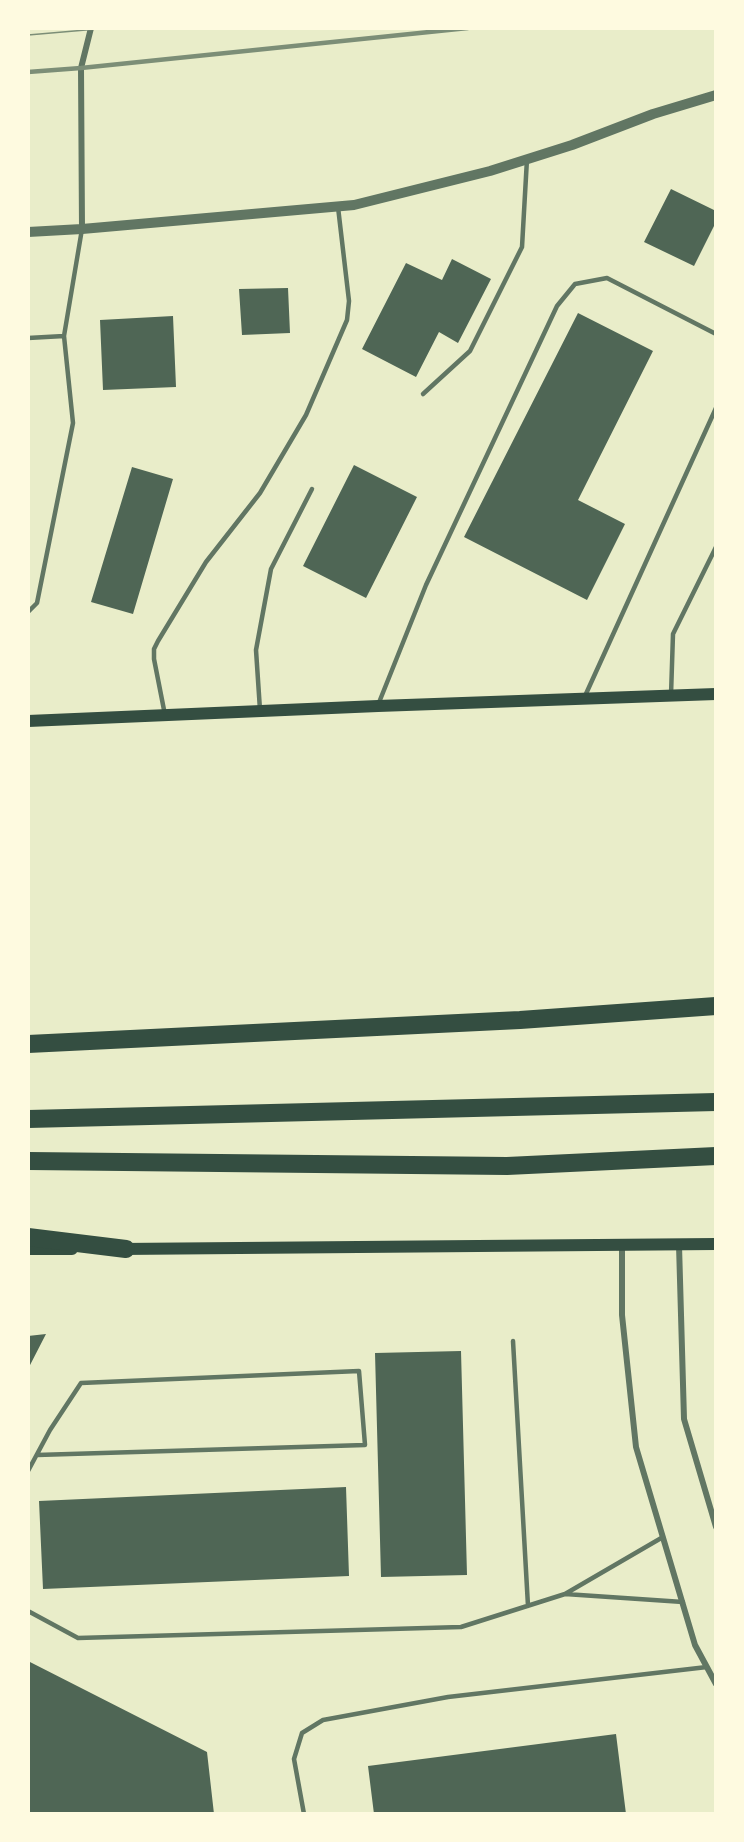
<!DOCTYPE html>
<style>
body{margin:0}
#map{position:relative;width:744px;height:1842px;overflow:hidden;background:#e9edc9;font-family:"Asap Condensed",sans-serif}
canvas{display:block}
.frame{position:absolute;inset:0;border:30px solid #fefae0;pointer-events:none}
</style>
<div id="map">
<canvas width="744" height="1842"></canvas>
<div class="frame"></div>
</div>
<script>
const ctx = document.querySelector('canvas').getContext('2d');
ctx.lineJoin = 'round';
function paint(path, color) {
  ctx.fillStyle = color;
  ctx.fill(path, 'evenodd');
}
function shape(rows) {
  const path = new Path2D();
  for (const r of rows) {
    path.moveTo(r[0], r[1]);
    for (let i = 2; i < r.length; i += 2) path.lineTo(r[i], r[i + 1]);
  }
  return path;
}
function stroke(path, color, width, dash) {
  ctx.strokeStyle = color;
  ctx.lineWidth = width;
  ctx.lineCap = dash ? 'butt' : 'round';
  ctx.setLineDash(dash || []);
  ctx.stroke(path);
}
const building = shape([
 [671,189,716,211,716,222,694,266,644,242],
 [452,259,491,279,458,343,439,332,416,377,362,349,406,263,442,280],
 [288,288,290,333,242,335,239,289],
 [578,313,653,351,578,500,625,524,587,600,464,537],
 [173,316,176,387,103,390,100,320],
 [354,465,417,497,366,598,303,566],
 [132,467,173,479,133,614,91,602],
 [46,1334,28,1369,28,1336],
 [461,1351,467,1575,381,1577,375,1353],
 [346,1487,349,1576,43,1589,39,1501],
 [28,1661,207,1752,214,1814,28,1814],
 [616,1734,626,1814,374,1814,368,1766]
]);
const service = shape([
 [28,338,64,336],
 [423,394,470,351,522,247,527,159],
 [28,612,37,603,73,423,64,336,82,229],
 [671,695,673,634,716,547],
 [585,696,716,408],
 [378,705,426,585,557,306,575,284,607,278,716,334],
 [260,710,256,650,271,569,312,489],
 [165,715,154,659,154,649,158,641,206,562,260,493,306,415,347,320,349,301,338,207],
 [513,1341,528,1606],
 [28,1471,50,1430,81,1383,359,1371,365,1445,37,1455],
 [663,1537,565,1594,683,1602],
 [28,1611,78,1638,461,1627,565,1594],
 [304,1814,294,1759,302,1733,323,1720,448,1697,707,1667]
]);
const minor = shape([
 [82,229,81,68,91,28],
 [679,1245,684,1419,716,1527],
 [622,1246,622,1315,636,1447,695,1645,716,1684]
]);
const tertiary = shape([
 [28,232,82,229,354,205,490,171,572,145,653,114,716,95]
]);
const secondary = shape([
 [28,721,378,706,716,694],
 [28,1249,72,1249],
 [120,1249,716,1244]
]);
const motorway = shape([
 [28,1044,520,1020,716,1006],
 [28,1119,716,1102],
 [28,1161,507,1166,716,1156],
 [28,1237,126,1249]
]);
const tram = shape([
 [28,35,109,28]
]);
const rail = shape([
 [28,72,81,68,468,28]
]);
paint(building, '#4f6655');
stroke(service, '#617663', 4.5);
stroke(minor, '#617663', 6);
stroke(tertiary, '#617663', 10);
stroke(secondary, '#344e41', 12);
stroke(motorway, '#344e41', 18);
stroke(tram, '#7c8e77', 1.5);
stroke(rail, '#7c8e77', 4.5);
</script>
